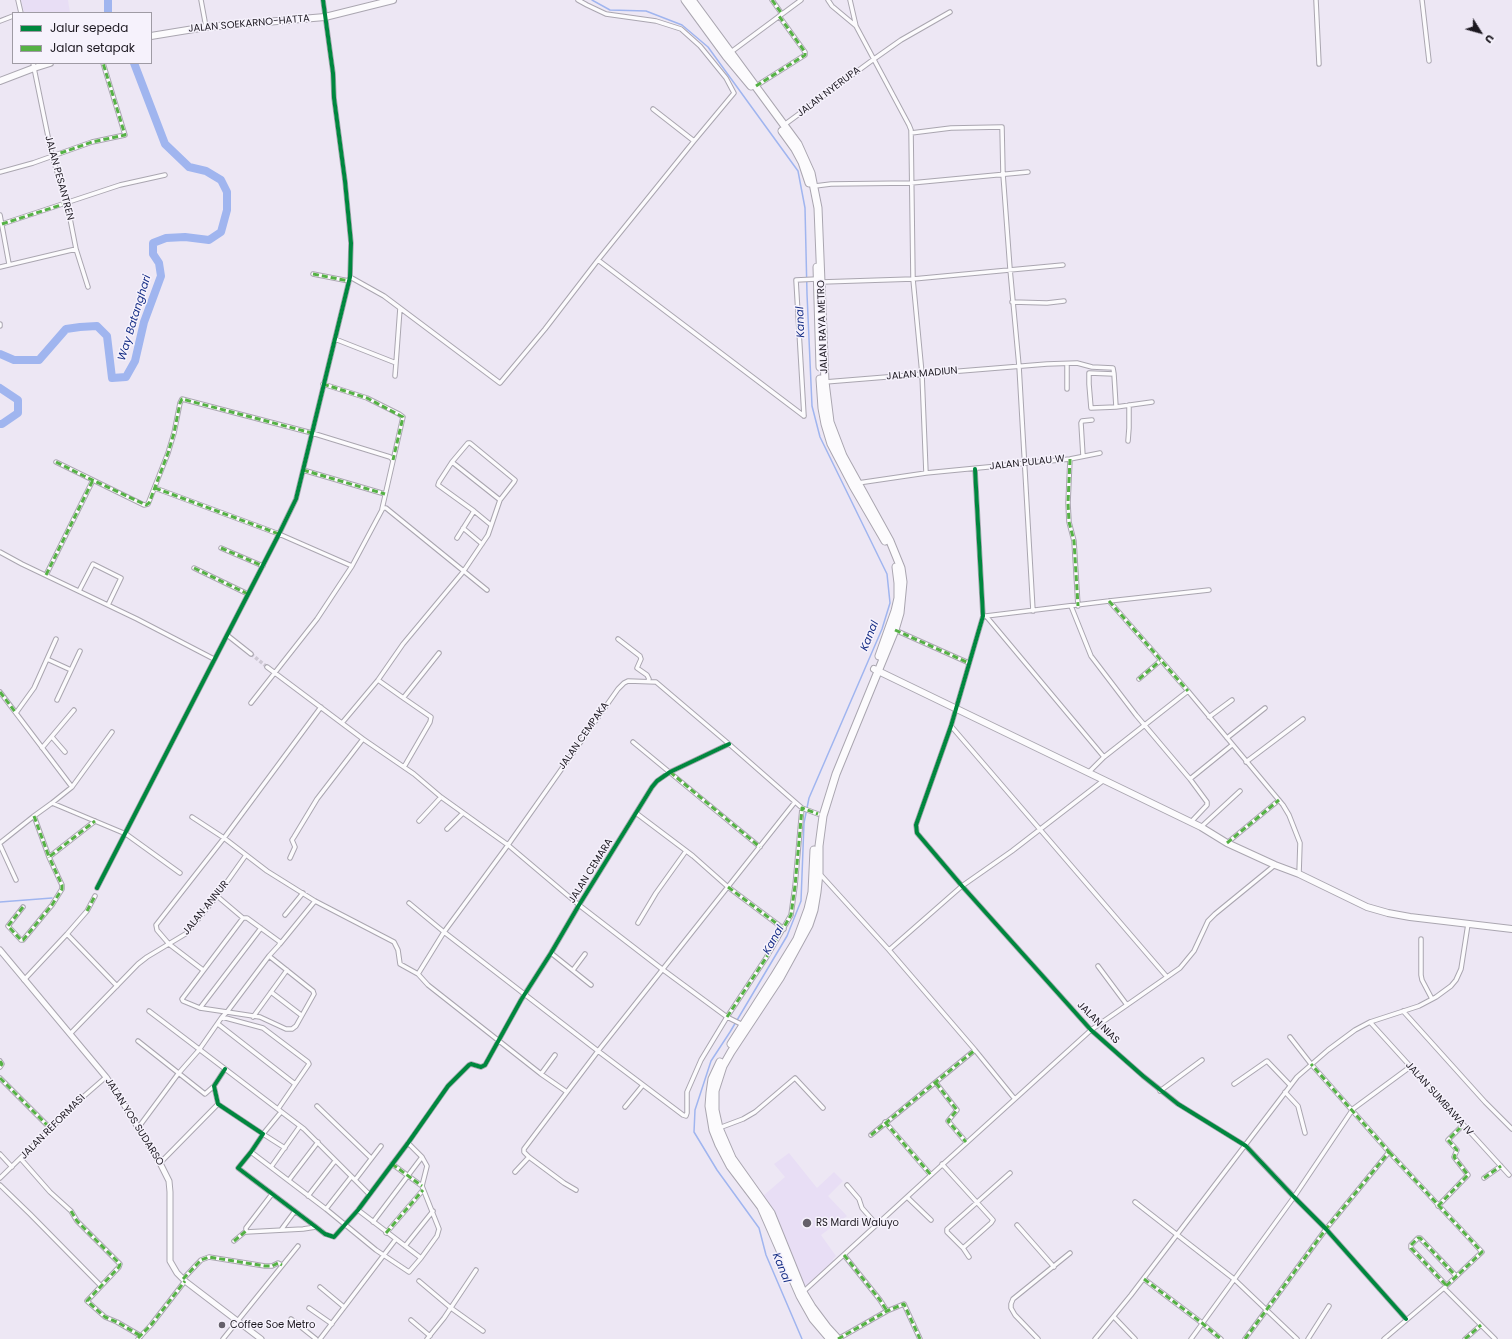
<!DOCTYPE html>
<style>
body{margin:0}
#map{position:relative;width:1512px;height:1339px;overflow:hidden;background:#ede7f4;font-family:Poppins,sans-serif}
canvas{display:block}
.legend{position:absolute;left:12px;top:12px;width:140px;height:52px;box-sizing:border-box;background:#f6f2fc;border:1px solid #9f9ba4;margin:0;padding:5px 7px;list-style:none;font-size:12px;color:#1c1820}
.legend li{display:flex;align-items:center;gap:8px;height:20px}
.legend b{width:20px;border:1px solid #9f9ba4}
.north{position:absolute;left:1460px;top:12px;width:40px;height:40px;-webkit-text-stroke:3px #f6f2fc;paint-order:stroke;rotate:127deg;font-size:11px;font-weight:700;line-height:16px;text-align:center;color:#1c1820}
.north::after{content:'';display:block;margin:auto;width:14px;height:18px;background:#1c1820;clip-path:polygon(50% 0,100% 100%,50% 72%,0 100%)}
</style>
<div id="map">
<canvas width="1512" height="1339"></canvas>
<ul class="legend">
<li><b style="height:5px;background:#00873e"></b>Jalur sepeda</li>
<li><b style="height:5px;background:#55b145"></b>Jalan setapak</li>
</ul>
<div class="north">U</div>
</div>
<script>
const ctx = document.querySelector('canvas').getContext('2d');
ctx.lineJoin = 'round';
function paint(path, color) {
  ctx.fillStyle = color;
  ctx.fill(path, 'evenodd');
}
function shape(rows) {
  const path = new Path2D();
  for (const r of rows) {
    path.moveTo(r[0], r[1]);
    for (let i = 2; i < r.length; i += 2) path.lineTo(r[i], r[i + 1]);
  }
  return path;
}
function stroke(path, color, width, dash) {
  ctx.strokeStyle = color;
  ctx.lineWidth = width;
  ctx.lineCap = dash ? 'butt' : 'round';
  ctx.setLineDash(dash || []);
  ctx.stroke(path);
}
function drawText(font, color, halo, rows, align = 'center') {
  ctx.font = font + ' Poppins,sans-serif';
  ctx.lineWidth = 3;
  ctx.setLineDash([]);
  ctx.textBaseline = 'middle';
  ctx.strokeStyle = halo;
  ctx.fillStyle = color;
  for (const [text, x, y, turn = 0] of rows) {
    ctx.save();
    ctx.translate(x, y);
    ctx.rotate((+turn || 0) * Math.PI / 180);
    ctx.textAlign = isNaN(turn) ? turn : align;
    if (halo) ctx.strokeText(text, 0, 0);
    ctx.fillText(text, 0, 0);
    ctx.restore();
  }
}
const built = shape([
 [21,0,68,0,70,13,24,13],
 [789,1153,817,1188,834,1172,843,1181,828,1196,847,1216,821,1235,836,1256,833,1259,834,1261,806,1286,801,1285,763,1196,785,1177,774,1164]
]);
const stream = shape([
 [592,0,610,10,646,11,682,25,708,47,798,171,805,208,807,294,812,406,820,437,887,574,890,603,882,629,809,798,804,823,801,901,787,936,730,1032,711,1061,695,1110,694,1132,717,1170,759,1228,766,1255,802,1339],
 [0,902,52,898]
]);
const river = shape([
 [108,0,108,13],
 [0,354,14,360,39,360,66,329,80,327,97,326,107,336,112,378,126,377,135,361,144,322,161,276,159,263,153,254,153,243,166,238,185,237,209,240,221,232,227,210,227,192,221,180,206,171,189,167,165,144,134,63],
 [0,388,18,400,18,413,2,424,0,424]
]);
const streetTunnel = shape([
 [251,654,267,667]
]);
const street = shape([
 [18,0,21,13],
 [201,0,206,27],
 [578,0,587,5,606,14,656,21,681,29,700,46,726,78,734,93,694,141,653,109],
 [772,0,782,14],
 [828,0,832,6,856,26,909,125,911,130,913,279,922,374,926,473],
 [850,0,856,26],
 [1316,0,1319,64],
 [1422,0,1429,61],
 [0,21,13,16],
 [731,52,801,0],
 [33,63,52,156,67,203,76,249,88,287],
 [756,86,805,55,805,52,779,16],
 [784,125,874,59,901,40,950,12],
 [911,133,951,128,1002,127,1003,174,1010,269,1019,366,1033,611],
 [0,172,33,163,92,142,125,135,103,63],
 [815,186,831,184,911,183,1028,172],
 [0,215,9,264],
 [2,224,120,185,165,175],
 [598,260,804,416],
 [0,267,76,249],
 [313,274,349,281],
 [350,277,384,296,400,308,396,363],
 [822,282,913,279,1063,265],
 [1012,302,1047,303,1064,301],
 [400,308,500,383,545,329,598,260,694,141],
 [0,324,0,326],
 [335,339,396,363,395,376],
 [1067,364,1067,389],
 [825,382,1047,364,1077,363,1092,367,1113,368,1114,374],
 [323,384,367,398,399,414,403,417,382,509],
 [1116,407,1114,374,1089,373,1089,384,1091,408,1116,407,1152,402],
 [804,416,796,280,817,279],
 [1128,441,1129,428,1129,405],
 [1083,456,1081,423,1082,421,1092,420],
 [1070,459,1068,503,1069,522,1074,541,1078,606],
 [56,462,144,505,148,504,168,453,174,433,180,403,182,399,312,433,390,457,393,460],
 [452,462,500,500],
 [975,469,983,616,951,726,916,825,917,833,962,886,1091,1030,1143,1076,1178,1104,1246,1146,1294,1197,1326,1229,1406,1319],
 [303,470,385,494],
 [858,483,926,473,1070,459,1100,453],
 [155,488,279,534,352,566],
 [463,528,482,544],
 [457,538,474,511],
 [221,548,263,566],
 [0,552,22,564,137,619,214,659],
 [194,568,248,594],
 [46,575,93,480],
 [79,591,93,564,121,578,108,605],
 [1109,601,1188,691,1283,805,1289,815,1300,843,1299,874],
 [1071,606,1091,656,1136,715,1190,779,1207,802,1207,805,1191,822],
 [984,616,986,616,1104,757],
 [986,616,1109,601,1209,590],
 [895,630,969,663],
 [227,635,251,654],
 [618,639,640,656,641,659,637,668,647,675,649,679,648,681],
 [47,659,71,670],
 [267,667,363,739,414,774,441,797,508,845,579,905,662,969,727,1017,743,1025],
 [1139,679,1160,661],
 [378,680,402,697,404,697,439,653],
 [0,692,72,787],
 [402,697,431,717,430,722,404,767],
 [57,700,80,651],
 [251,703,317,619,352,566,383,508,386,508,487,590],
 [16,713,34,688,56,639],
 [1209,717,1232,700],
 [342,723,378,680,403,644,463,572,488,535,500,500,514,482,515,480,470,443,468,443,452,462,439,482,438,485,474,511,491,525],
 [951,726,1167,977],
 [52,737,65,752],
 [1227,738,1265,708],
 [633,742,760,847],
 [42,748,74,710],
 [1246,762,1303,719],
 [1089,772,1104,757,1188,691],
 [1190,779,1232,745],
 [52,803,72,787,112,732],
 [636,813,693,856,728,887,784,929],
 [34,816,49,857,95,821],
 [192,817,224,838,267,871,315,901,394,942,398,950,400,964,418,974],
 [419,821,441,797],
 [1201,827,1240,791],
 [447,829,463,813],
 [0,843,34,816,52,803,126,834,180,873],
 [1227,843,1279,800],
 [0,845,16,880],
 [290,858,295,847,292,840,294,837,317,799,363,739],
 [820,874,889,950,975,1050,1014,1098],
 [97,888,279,534,296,499,350,277,351,243,345,181,334,98,333,73,323,0],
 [217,896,243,918],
 [409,903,444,932,598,1051,683,1115,686,1116,687,1113,687,1092,701,1060,727,1017,766,958,791,915,795,886,802,808],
 [23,907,8,926,21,940,23,940,52,905,62,889,62,885,49,857],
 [285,915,303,893],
 [638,923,656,893,686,851],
 [67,934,117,986],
 [1421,939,1421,975,1422,980,1432,999],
 [280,944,315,901],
 [889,950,962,886,1012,851,1104,780],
 [551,953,591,985],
 [1098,966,1127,1005],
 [203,970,169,944,157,930,156,925,224,838,321,707],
 [573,970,585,954],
 [24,980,67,934,87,911,95,896],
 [271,992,301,1015],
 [200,1008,261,928],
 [149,1011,304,1129,369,1194],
 [1403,1011,1485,1102,1512,1129],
 [222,1017,263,1028,308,1062,309,1064,278,1109],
 [253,1017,287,970],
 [1370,1022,1509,1175],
 [218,1024,295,1084],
 [70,1034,138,964,147,957,187,933,217,896,246,855],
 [138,1041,205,1094,214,1086],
 [0,1061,2,1064,0,1067],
 [225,1069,214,1086,218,1104,263,1134,251,1152,238,1168,316,1227,325,1234,334,1237,358,1210,408,1143,448,1086,469,1065,471,1064,481,1067,485,1065,521,1000,551,953,579,905,652,787,657,781,670,772,729,744],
 [541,1074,555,1055],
 [0,1078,51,1129],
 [936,1083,957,1110,948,1121,966,1142],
 [1234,1084,1267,1061,1290,1085],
 [1160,1091,1202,1060],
 [567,1092,541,1074,428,985,418,974,444,932,508,845,618,689,624,683,628,681,656,682,729,744,802,808,818,814],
 [1285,1092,1298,1106,1305,1133],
 [317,1106,371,1158],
 [625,1107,643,1085],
 [281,1112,263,1134,285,1148],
 [885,1122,931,1175],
 [138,1128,178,1074,199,1050,222,1017,227,1012,269,956,279,945,280,942,247,918,243,918,182,999,183,1001,200,1008,227,1012,260,1017,286,1029,292,1029,296,1026,314,994,313,991,269,956],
 [719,1128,743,1119,755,1112,795,1078,823,1108],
 [871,1135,975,1050],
 [251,1152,326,1209,376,1250,409,1272,421,1258,437,1236,439,1229,422,1186,427,1166,422,1157,408,1143],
 [0,1154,12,1167],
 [21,1159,50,1192,71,1211,77,1221,120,1264,119,1267,87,1301,105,1317,117,1322,141,1336],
 [160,1163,218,1104],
 [392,1164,422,1186],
 [942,1164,993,1220,991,1223,963,1248],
 [271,1167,300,1126],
 [515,1172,529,1157],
 [0,1178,83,1097,106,1077],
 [1484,1178,1501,1166],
 [289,1180,318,1142],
 [355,1180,381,1146],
 [0,1185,30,1214,101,1286],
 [847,1185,859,1199,862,1208,877,1225],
 [576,1190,564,1183,529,1157,524,1152,524,1149,598,1051,795,802],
 [272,1194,246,1228,246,1232,303,1229,316,1227],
 [308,1196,335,1161],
 [907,1197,931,1220],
 [1135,1202,1234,1279,1297,1339],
 [1438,1206,1468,1175,1454,1157,1457,1150,1448,1140,1463,1125],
 [326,1209,351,1177],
 [358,1210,421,1258],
 [373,1222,422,1157],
 [1017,1225,1054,1267],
 [281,1230,295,1211],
 [386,1233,423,1190],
 [234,1241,246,1231],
 [405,1246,433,1211],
 [844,1255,880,1300,887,1311],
 [969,1257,963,1248,947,1232,947,1229,1010,1173],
 [183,1279,201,1260,209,1257,265,1266,272,1266,278,1263,282,1265],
 [1144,1279,1202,1323,1221,1339],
 [419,1281,451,1308,483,1331],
 [1446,1285,1411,1248,1411,1245,1418,1238,1420,1238,1456,1276],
 [320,1287,344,1307],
 [1444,1288,1495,1339],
 [803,1292,931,1175,1091,1030,1180,968,1194,951,1208,921,1215,914,1275,865],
 [309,1308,332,1324],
 [1114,1317,1135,1339],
 [291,1319,316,1339],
 [411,1320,430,1336],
 [138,1339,151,1325,185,1281],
 [223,1339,298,1246],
 [320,1339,396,1239],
 [427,1339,444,1318,476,1270],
 [838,1339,887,1311,904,1304,920,1339],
 [1038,1339,1015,1315,1011,1308,1011,1304,1013,1299,1070,1253],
 [1095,1339,1131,1295,1297,1077,1328,1050,1355,1030,1370,1022,1419,1006,1436,997,1451,986,1456,980,1461,969,1468,924],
 [1191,1339,1294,1197,1353,1109,1410,1067],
 [1245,1339,1326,1229,1389,1152,1311,1064,1290,1037],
 [1308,1339,1329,1306],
 [1384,1339,1444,1288,1482,1252,1389,1152],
 [1465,1339,1481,1325]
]);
const secondary = shape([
 [0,950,106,1077,120,1098,160,1163,169,1181,170,1192,170,1261,177,1273,185,1281,261,1339]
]);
const primary = shape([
 [151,36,206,27,325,17,393,0],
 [0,81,34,68,50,63],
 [874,669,1201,827,1227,843,1275,865,1299,874,1367,907,1388,913,1410,917,1512,929]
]);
const highway = shape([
 [685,0,726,56,751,86],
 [692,0,798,144,811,173,818,208,825,382,830,422,843,456,890,541,901,568,903,582,900,613,895,630,836,774,823,816,819,846,819,873,817,892,814,910,809,925,780,978,731,1052,723,1066,715,1091,715,1110,719,1128,732,1158,771,1213,803,1292,812,1307,827,1327,838,1339],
 [782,131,795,149,802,162,809,183],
 [817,267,820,367],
 [820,379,822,408,825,424,831,444,853,486,885,541],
 [879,656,895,611,898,598,898,583,896,567],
 [731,1044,775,975,797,939,808,909,812,892,814,850],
 [720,1062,712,1079,710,1093,709,1106,713,1130,719,1145,730,1166,761,1207,800,1296,813,1319,830,1339]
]);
const quiet = shape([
 [772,0,782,14],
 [756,86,805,55,805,52,779,16],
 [52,156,92,142,125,135,103,63],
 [2,224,67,203],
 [313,274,349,281],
 [323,384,367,398,401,416,403,417,393,460],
 [1070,459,1068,503,1069,522,1074,541,1078,606],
 [56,462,84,476,146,505,149,503,168,453,174,433,180,403,182,399,312,433],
 [303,470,385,494],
 [155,488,279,534],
 [221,548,263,566],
 [194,568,248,594],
 [46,575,93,480],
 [1109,601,1188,691],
 [895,630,969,663],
 [1139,679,1160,661],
 [0,692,16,713],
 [670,772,760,847],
 [34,816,49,857,95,821],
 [1227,843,1279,800],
 [728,887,784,929],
 [23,907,8,926,21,940,23,940,52,905,62,889,62,885,49,857],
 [87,911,95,896],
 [727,1017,766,958,791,915,795,886,802,808,818,814],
 [0,1061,2,1064,0,1067],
 [0,1078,51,1129],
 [936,1083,957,1110,948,1121,966,1142],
 [885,1122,931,1175],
 [871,1135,975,1050],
 [1389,1152,1482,1252,1444,1288],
 [392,1164,422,1186],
 [1484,1178,1501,1166],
 [1438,1206,1468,1175,1454,1157,1457,1150,1448,1140,1463,1125],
 [71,1211,77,1221,120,1264,119,1267,87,1301,105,1317,117,1322,141,1336],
 [386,1233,423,1190],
 [234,1241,246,1231],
 [844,1255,880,1300,887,1311],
 [183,1279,201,1260,209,1257,265,1266,272,1266,278,1263,282,1265],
 [1144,1279,1202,1323,1221,1339],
 [1446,1285,1411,1248,1411,1245,1418,1238,1420,1238,1456,1276],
 [138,1338,151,1325,185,1281],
 [838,1339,887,1311,904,1304,920,1339],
 [1245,1339,1326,1229,1389,1152,1311,1064],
 [1465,1339,1481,1325]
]);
const cycleway = shape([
 [975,469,983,616,951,726,916,825,917,833,962,886,1091,1030,1143,1076,1178,1104,1246,1146,1294,1197,1326,1229,1406,1319],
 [97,888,279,534,296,499,350,277,351,243,345,181,334,98,333,73,323,0],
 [225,1069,214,1086,218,1104,263,1134,251,1152,238,1168,316,1227,325,1234,334,1237,358,1210,408,1143,448,1086,469,1065,471,1064,481,1067,485,1065,521,1000,551,953,579,905,652,787,657,781,670,772,729,744]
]);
const markers = [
 [807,1223,5,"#65606a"],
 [222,1325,4,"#65606a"]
];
const streetNames = [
 ["JALAN SOEKARNO-HATTA",249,24,-5],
 ["JALAN NYERUPA",829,92,-37],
 ["JALAN PESANTREN",59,178,75],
 ["JALAN RAYA METRO",823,327,-92],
 ["JALAN MADIUN",922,374,-5],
 ["JALAN PULAU W",1027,463,-6],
 ["JALAN CEMPAKA",584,736,-55],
 ["JALAN CEMARA",591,871,-58],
 ["JALAN ANNUR",206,908,-51],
 ["JALAN NIAS",1098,1023,45],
 ["JALAN SUMBAWA IV",1439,1099,48],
 ["JALAN YOS SUDARSO",134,1122,58],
 ["JALAN REFORMASI",53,1127,-45]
];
const poiNames = [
 ["RS Mardi Waluyo",816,1223],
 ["Coffee Soe Metro",230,1325]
];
const waterNames = [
 ["Way Batanghari",135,318,-73],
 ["Kanal",801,322,-92],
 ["Kanal",870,636,-68],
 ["Kanal",774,940,-61],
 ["Kanal",781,1268,68]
];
paint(built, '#e8def5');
stroke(stream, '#a0b5ef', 1.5);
stroke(river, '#a0b5ef', 8);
stroke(streetTunnel, '#cec8d4', 3.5, [3.5, 2]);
stroke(street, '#aaa6b0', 5.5);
stroke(secondary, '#aaa6b0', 7);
stroke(primary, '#aaa6b0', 8);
stroke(highway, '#aaa6b0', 9);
stroke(street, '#fcfbfd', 3.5);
stroke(secondary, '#fcfbfd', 5);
stroke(primary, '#fcfbfd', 6);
stroke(highway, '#fcfbfd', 7);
stroke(quiet, '#55b145', 3, [6, 3]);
stroke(cycleway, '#00873e', 4);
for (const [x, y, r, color] of markers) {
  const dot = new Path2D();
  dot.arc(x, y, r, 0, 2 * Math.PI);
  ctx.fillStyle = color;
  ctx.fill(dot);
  stroke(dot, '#f6f2fc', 1.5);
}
drawText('10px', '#1c1820', '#f6f2fc', streetNames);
drawText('10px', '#1c1820', '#f6f2fc', poiNames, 'left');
drawText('italic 11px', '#162e86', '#f6f2fc', waterNames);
</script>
